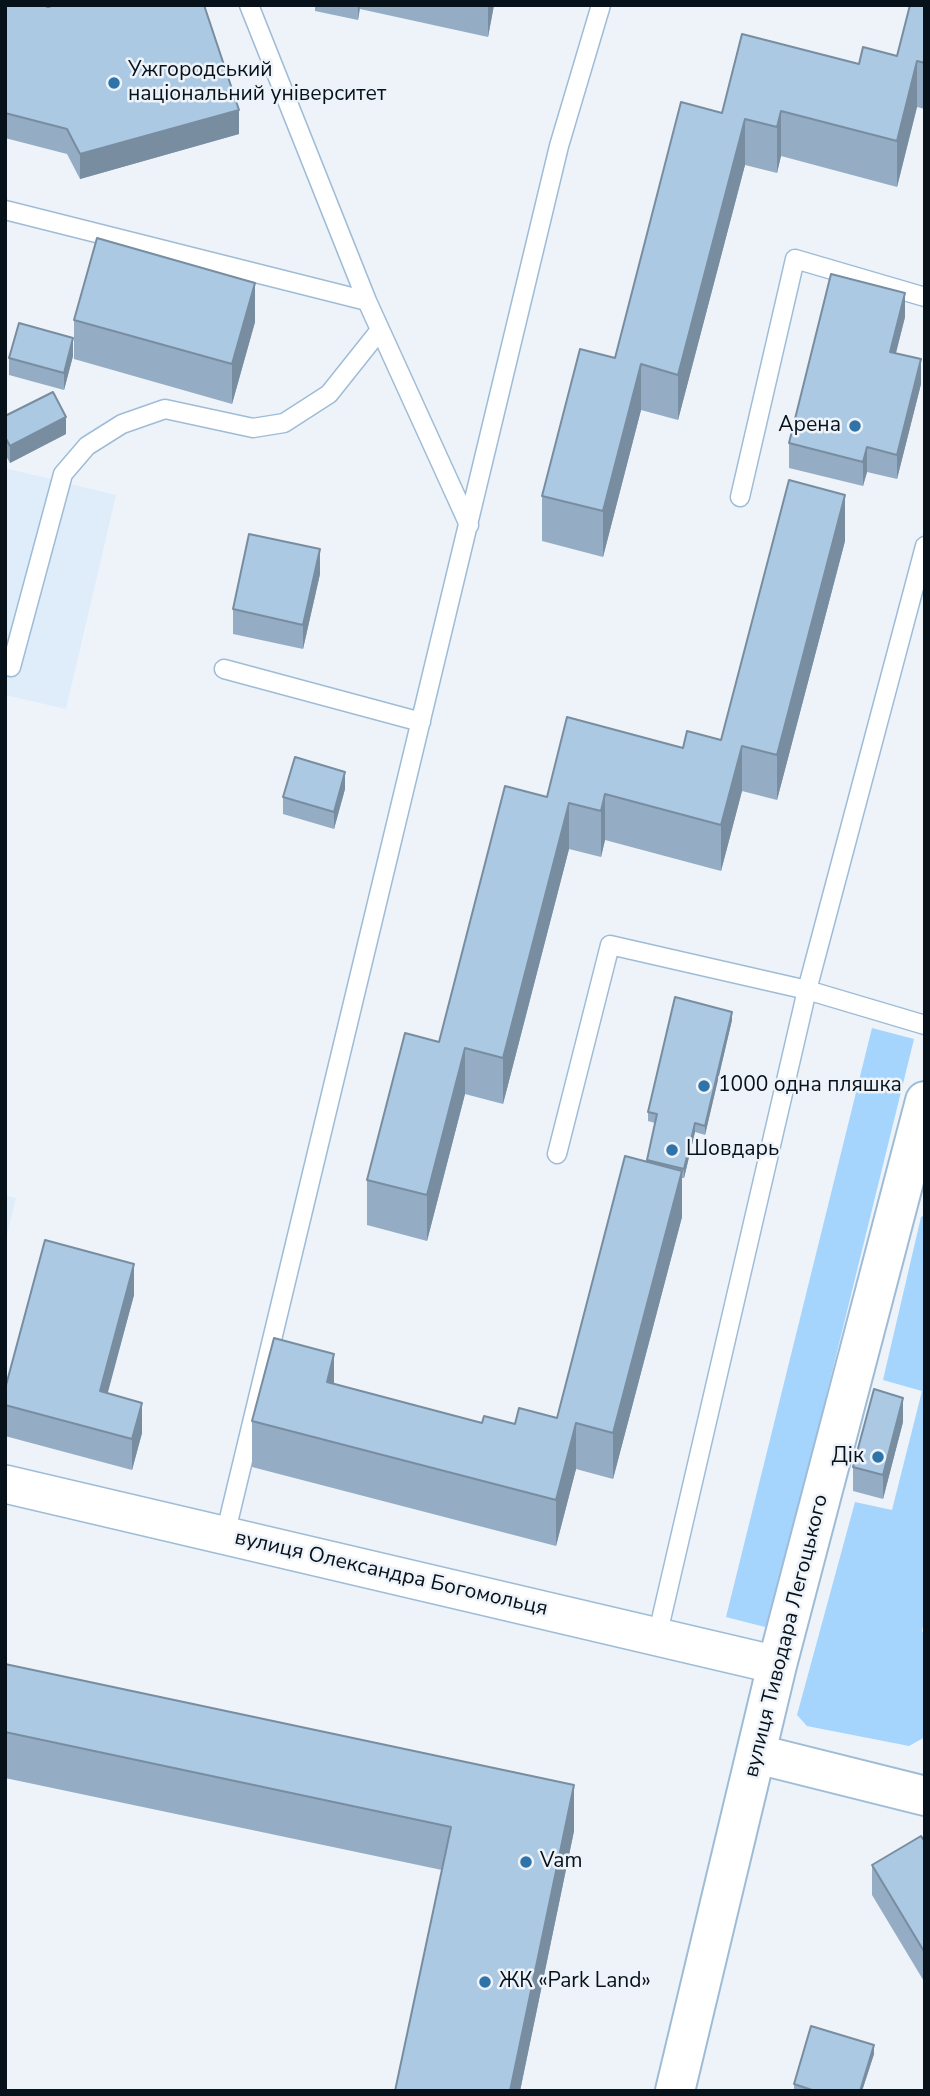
<!DOCTYPE html>
<meta charset="utf-8">
<style>
body{margin:0}
#map{position:relative;width:930px;height:2096px;overflow:hidden;background:#edf3f9;font-family:"Nunito Sans",sans-serif}
canvas{display:block}
.frame{position:absolute;inset:0;border:7px solid #07111a;pointer-events:none}
</style>
<div id="map">
<canvas width="930" height="2096"></canvas>
<div class="frame"></div>
</div>
<script>
const ctx = document.querySelector('canvas').getContext('2d');
ctx.lineJoin = 'round';
function paint(path, color) {
  ctx.fillStyle = color;
  ctx.fill(path, 'evenodd');
}
function shape(rows) {
  const path = new Path2D();
  for (const r of rows) {
    path.moveTo(r[0], r[1]);
    for (let i = 2; i < r.length; i += 2) path.lineTo(r[i], r[i + 1]);
  }
  return path;
}
function stroke(path, color, width, dash) {
  ctx.strokeStyle = color;
  ctx.lineWidth = width;
  ctx.lineCap = dash ? 'butt' : 'round';
  ctx.setLineDash(dash || []);
  ctx.stroke(path);
}
function drawText(font, color, halo, rows, align = 'center') {
  ctx.font = font + ' "Nunito Sans",sans-serif';
  ctx.lineWidth = 5;
  ctx.setLineDash([]);
  ctx.textBaseline = 'middle';
  ctx.strokeStyle = halo;
  ctx.fillStyle = color;
  for (const [text, x, y, turn = 0] of rows) {
    ctx.save();
    ctx.translate(x, y);
    ctx.rotate((+turn || 0) * Math.PI / 180);
    ctx.textAlign = isNaN(turn) ? turn : align;
    if (halo) ctx.strokeText(text, 0, 0);
    ctx.fillText(text, 0, 0);
    ctx.restore();
  }
}
const built = shape([
 [5,468,116,495,66,709,5,695],
 [5,1195,16,1198,5,1244]
]);
const green = shape([
 [872,1028,914,1039,769,1628,726,1617],
 [925,1215,925,1616,922,1631,925,1635,925,1737,909,1746,807,1726,797,1715,855,1502,892,1510,922,1391,883,1380,921,1217]
]);
const lane = shape([
 [249,5,367,301,469,525],
 [5,210,367,301],
 [740,497,795,259,925,297],
 [5,665,11,667,63,474,87,446,122,424,165,409,253,428,284,423,329,394,380,330],
 [224,669,421,722],
 [557,1154,610,945,807,990,925,1025],
 [225,1535,559,146,601,5],
 [657,1637,807,990,925,546]
]);
const street = shape([
 [5,1484,777,1665]
]);
const secondary = shape([
 [757,1754,925,1796],
 [675,2091,777,1665,925,1101]
]);
const wall = shape([
 [5,5,239,134,80,179,67,154,5,138],
 [315,5,494,5,488,37,360,9,358,20,315,11],
 [925,5,925,109,917,107,897,187,781,156,777,173,745,165,678,420,641,410,603,557,542,541,542,496,615,358,722,113,859,64,897,56],
 [905,317,896,353,921,384,897,479,867,472,863,486,789,468,789,443],
 [74,320,255,322,232,404,74,359],
 [73,356,64,390,9,375,9,358],
 [5,416,66,434,10,463,5,454],
 [845,541,777,800,742,791,721,871,605,840,601,857,569,849,503,1104,465,1094,427,1241,367,1225,367,1180,439,1042,547,797,683,748,721,740],
 [320,574,303,649,233,634,233,609],
 [345,789,334,829,283,814,283,797],
 [732,1020,705,1135,695,1132,684,1178,682,1178,682,1217,613,1479,576,1469,556,1546,252,1467,252,1421,334,1384,482,1423,515,1424,557,1418,647,1162,655,1123,648,1121,648,1112],
 [134,1295,107,1393,142,1433,132,1470,5,1436,5,1389],
 [903,1422,883,1499,853,1491,853,1467],
 [5,1664,574,1831,520,2091,395,2091,442,1870,5,1778],
 [925,1842,925,1983,872,1895,872,1865],
 [874,2054,862,2091,794,2091,794,2084]
]);
const shadedWall = shape([
 [358,5,360,5,358,20],
 [488,5,494,5,488,37],
 [917,61,917,107,897,187,897,141],
 [239,110,239,134,80,179,80,154],
 [781,111,781,156,777,173,777,127],
 [745,119,745,165,678,420,678,375],
 [255,283,255,322,232,404,232,364],
 [905,293,905,317,890,376,890,352],
 [73,338,73,356,64,390,64,373],
 [921,359,921,384,897,479,897,455],
 [641,364,641,410,603,557,603,511],
 [66,417,66,434,10,463,10,446],
 [867,447,867,472,863,486,863,462],
 [845,495,845,541,777,800,777,755],
 [320,549,320,574,303,649,303,625],
 [742,746,742,791,721,871,721,825],
 [345,772,345,789,334,829,334,812],
 [605,794,605,840,601,857,601,811],
 [569,803,569,849,503,1104,503,1058],
 [732,1012,732,1020,705,1135,705,1126],
 [465,1048,465,1094,427,1241,427,1195],
 [695,1123,695,1132,684,1178,684,1169],
 [682,1171,682,1217,613,1479,613,1433],
 [134,1264,134,1295,100,1422,100,1391],
 [334,1354,334,1399,327,1382],
 [903,1398,903,1422,883,1499,883,1475],
 [142,1403,142,1433,132,1470,132,1439],
 [576,1423,576,1469,556,1546,556,1500],
 [574,1785,574,1831,520,2091,510,2091],
 [874,2045,874,2054,862,2091,860,2091]
]);
const building = shape([
 [5,5,44,5,48,7,55,5,204,5,239,110,80,154,67,129,5,113,5,5],
 [910,5,925,5,925,63,917,61,897,141,781,111,777,127,745,119,678,375,641,364,603,511,542,496,580,349,615,358,681,102,722,113,742,34,859,64,863,47,897,56,910,5],
 [97,238,255,283,232,364,74,320,97,238],
 [831,274,905,293,890,352,921,359,897,455,867,447,863,462,789,443,831,274],
 [19,323,73,338,64,373,9,358,19,323],
 [53,392,66,417,10,446,5,437,5,416,53,392],
 [789,480,845,495,777,755,742,746,721,825,605,794,601,811,569,803,503,1058,465,1048,427,1195,367,1180,405,1033,439,1042,505,786,547,797,567,717,683,748,687,731,721,740,789,480],
 [249,534,320,549,303,625,233,609,249,534],
 [295,757,345,772,334,812,283,797,295,757],
 [675,997,732,1012,705,1126,695,1123,684,1169,647,1160,657,1114,648,1112,675,997],
 [625,1156,682,1171,613,1433,576,1423,556,1500,252,1421,274,1338,334,1354,327,1382,482,1423,484,1416,515,1424,519,1408,557,1418,625,1156],
 [45,1240,134,1264,100,1391,142,1403,132,1439,5,1405,5,1389,45,1240],
 [874,1389,903,1398,883,1475,853,1467,874,1389],
 [5,1664,574,1785,510,2091,395,2091,451,1827,5,1732,5,1664],
 [921,1836,925,1842,925,1953,872,1865,921,1836],
 [811,2026,874,2045,860,2091,815,2091,794,2084,811,2026]
]);
const markers = [
 [114,83,7,"#3073a9"],
 [855,426,7,"#3073a9"],
 [704,1086,7,"#3073a9"],
 [672,1150,7,"#3073a9"],
 [878,1457,7,"#3073a9"],
 [526,1862,7,"#3073a9"],
 [485,1982,7,"#3073a9"]
];
const poiNames = [
 ["Ужгородський",128,71],
 ["національний університет",128,95],
 ["Арена",841,426,"right"],
 ["1000 одна пляшка",718,1086],
 ["Шовдарь",686,1150],
 ["Дік",864,1457,"right"],
 ["Vam",540,1862],
 ["ЖК «Park Land»",499,1982]
];
const streetNames = [
 ["вулиця Олександра Богомольця",391,1574,13],
 ["вулиця Тиводара Легоцького",787,1636,-76]
];
paint(built, '#dfedfa');
paint(green, '#a5d4fd');
stroke(lane, '#9fbcd7', 21);
stroke(street, '#9fbcd7', 40);
stroke(secondary, '#9fbcd7', 42);
stroke(lane, '#fff', 18);
stroke(street, '#fff', 37);
stroke(secondary, '#fff', 38);
paint(wall, '#94adc4');
paint(shadedWall, '#788da0');
paint(building, '#acc9e4');
stroke(building, '#788da0', 2);
for (const [x, y, r, color] of markers) {
  const dot = new Path2D();
  dot.arc(x, y, r, 0, 2 * Math.PI);
  ctx.fillStyle = color;
  ctx.fill(dot);
  stroke(dot, '#edf3f9', 2.5);
}
drawText('21px', '#07111a', '#edf3f9', poiNames, 'left');
drawText('21px', '#07111a', '#edf3f9', streetNames);
</script>
